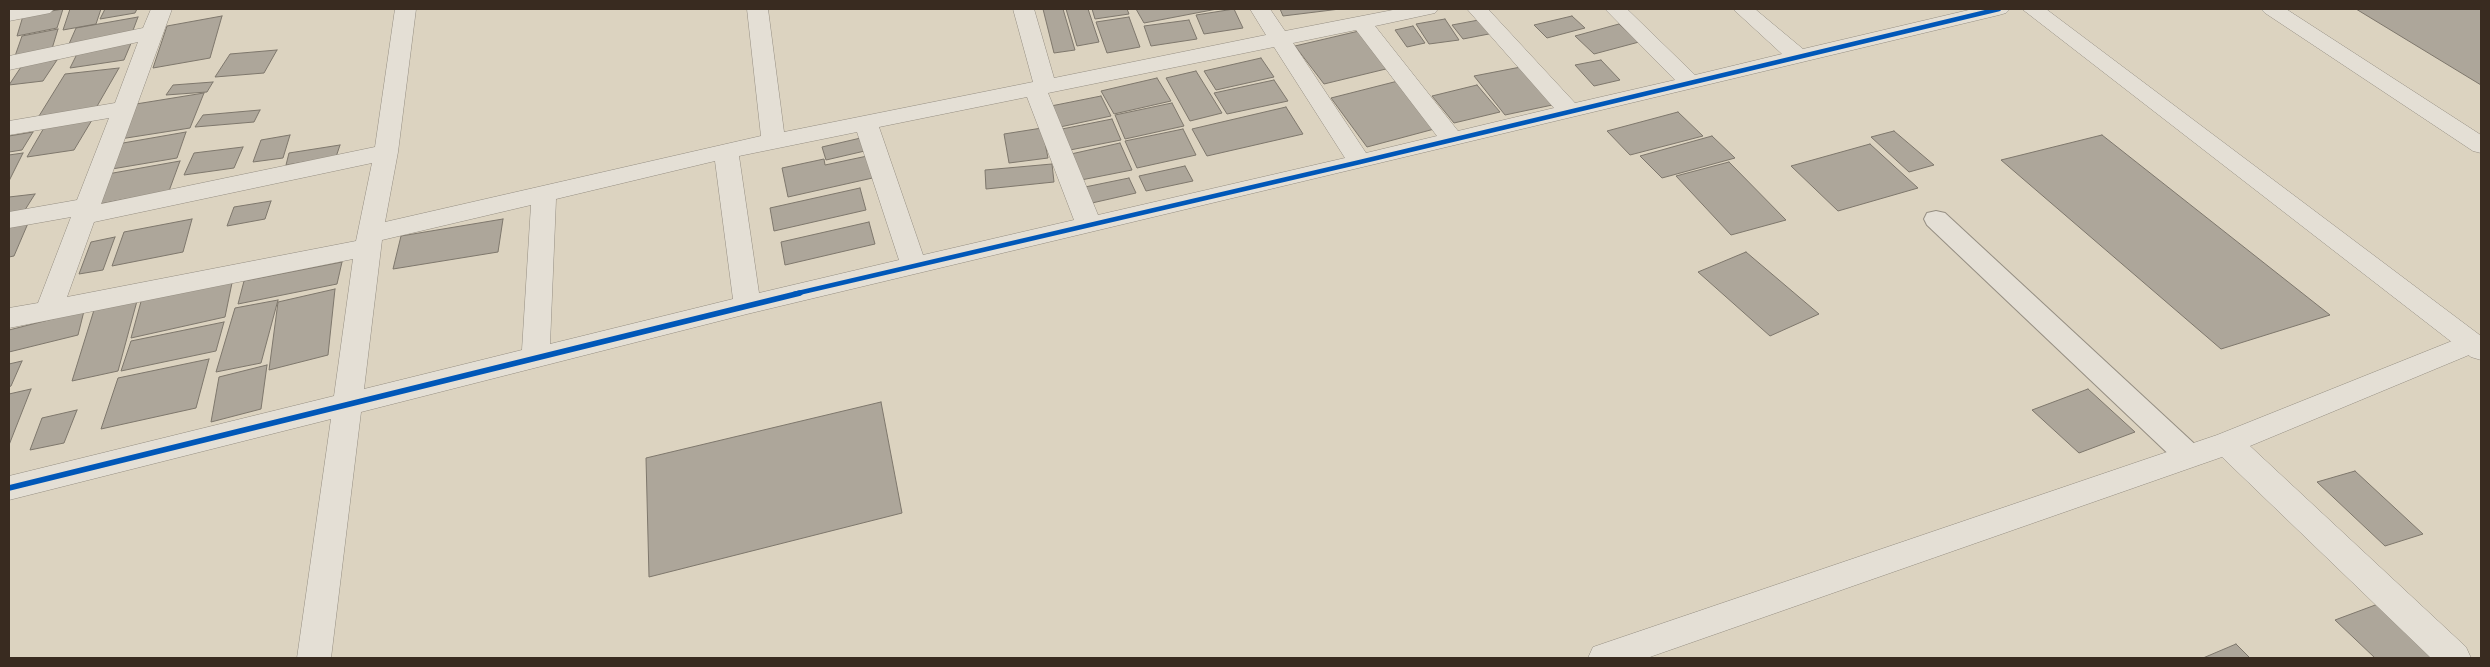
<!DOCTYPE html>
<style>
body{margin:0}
#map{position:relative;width:2490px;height:667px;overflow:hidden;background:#dcd3c0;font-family:"Libre Caslon Text",serif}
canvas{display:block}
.frame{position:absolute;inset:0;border:10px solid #392b20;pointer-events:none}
</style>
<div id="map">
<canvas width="2490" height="667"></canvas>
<div class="frame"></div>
</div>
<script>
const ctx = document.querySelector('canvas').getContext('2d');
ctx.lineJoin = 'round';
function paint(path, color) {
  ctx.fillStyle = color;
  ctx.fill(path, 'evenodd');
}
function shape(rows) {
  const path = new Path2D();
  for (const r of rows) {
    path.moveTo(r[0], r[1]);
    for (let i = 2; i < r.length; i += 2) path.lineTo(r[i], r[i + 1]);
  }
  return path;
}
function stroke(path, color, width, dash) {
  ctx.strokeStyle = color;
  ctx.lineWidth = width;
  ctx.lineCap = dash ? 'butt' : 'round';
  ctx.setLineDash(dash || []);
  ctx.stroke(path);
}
const building = shape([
 [63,9,57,28,17,36,23,16,63,9],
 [70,9,101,9,96,24,63,30,70,9],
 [105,9,137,9,135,13,100,19,105,9],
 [1043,9,1063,9,1075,50,1054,53,1043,9],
 [1066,9,1088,9,1099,42,1077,46,1066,9],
 [1092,9,1127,9,1129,14,1095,19,1092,9],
 [1136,9,1217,9,1144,23,1136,9],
 [1234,9,1243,28,1204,34,1196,15,1234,9],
 [1280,9,1340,9,1283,16,1280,9],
 [2356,9,2481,9,2481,85,2356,9],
 [222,16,210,58,153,68,167,26,222,16],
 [1572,16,1585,28,1547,38,1534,25,1572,16],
 [138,17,132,33,69,44,76,28,138,17],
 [1129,17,1140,47,1107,53,1096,22,1129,17],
 [1445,19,1459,40,1429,44,1416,24,1445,19],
 [1484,19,1494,33,1463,39,1452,25,1484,19],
 [1189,20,1197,39,1151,46,1144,26,1189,20],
 [1619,24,1639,42,1594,54,1575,36,1619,24],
 [1413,26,1425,43,1407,47,1395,30,1413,26],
 [58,29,51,52,14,59,22,36,58,29],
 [1359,31,1390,68,1324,84,1295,46,1359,31],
 [132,41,124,60,70,68,79,50,132,41],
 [277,50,264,73,215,77,230,54,277,50],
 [1261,58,1274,77,1216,90,1204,71,1261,58],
 [57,60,43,81,9,85,23,64,57,60],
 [1601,60,1620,80,1594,86,1575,65,1601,60],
 [1526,66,1557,104,1505,115,1474,76,1526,66],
 [119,68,96,108,39,116,65,74,119,68],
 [1196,71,1222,113,1190,121,1166,78,1196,71],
 [1157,78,1171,101,1114,114,1101,91,1157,78],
 [1274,80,1288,101,1227,114,1214,93,1274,80],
 [1398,81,1438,128,1367,147,1331,98,1398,81],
 [213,82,207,92,166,95,173,85,213,82],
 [1477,85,1500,112,1454,123,1432,96,1477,85],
 [204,93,190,128,120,139,136,104,204,93],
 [1101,96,1111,116,1060,127,1051,106,1101,96],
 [1172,103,1184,126,1125,139,1115,115,1172,103],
 [1286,107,1303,134,1207,156,1192,129,1286,107],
 [260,110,254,122,195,127,203,115,260,110],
 [1678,112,1703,136,1630,155,1607,131,1678,112],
 [1112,119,1121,140,1070,150,1062,129,1112,119],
 [92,120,74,150,27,157,45,126,92,120],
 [1042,128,1048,158,1009,163,1004,134,1042,128],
 [1183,129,1196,155,1137,168,1125,141,1183,129],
 [1894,131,1934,165,1909,172,1871,137,1894,131],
 [33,132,22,150,9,152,9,136,33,132],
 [186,132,177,158,112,169,123,143,186,132],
 [290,135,283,158,253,162,261,140,290,135],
 [2102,135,2330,315,2221,349,2001,160,2102,135],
 [1712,136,1735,158,1662,178,1640,156,1712,136],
 [865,137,869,150,826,160,822,147,865,137],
 [1120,143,1132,170,1081,180,1071,154,1120,143],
 [1870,144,1918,188,1838,211,1791,166,1870,144],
 [340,145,336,157,286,165,289,153,340,145],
 [243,147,234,168,184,175,194,153,243,147],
 [23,153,9,181,9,155,23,153],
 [872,155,877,177,788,197,782,168,824,159,825,165,872,155],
 [180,161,169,191,89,206,102,175,180,161],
 [1729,162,1786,220,1731,235,1676,176,1729,162],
 [1052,164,1054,182,986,189,985,170,1052,164],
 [1185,166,1193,181,1146,191,1139,176,1185,166],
 [1129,178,1136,193,1092,203,1085,187,1129,178],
 [860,188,866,210,774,231,770,208,860,188],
 [35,194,23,213,9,215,9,197,35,194],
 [271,201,265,219,227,226,234,207,271,201],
 [192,219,183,252,112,266,124,232,192,219],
 [503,219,498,252,393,269,401,236,503,219],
 [29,221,14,256,9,257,9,224,29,221],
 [869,222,875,244,785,265,781,242,869,222],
 [115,237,103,270,79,274,91,242,115,237],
 [1746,252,1819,314,1770,336,1698,272,1746,252],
 [342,262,337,284,238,304,244,281,342,262],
 [233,278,225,317,131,338,142,298,233,278],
 [335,289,328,355,269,370,278,302,335,289],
 [278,300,261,363,216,372,235,308,278,300],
 [137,301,118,371,72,381,94,310,137,301],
 [84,311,78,335,9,352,9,330,84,311],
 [224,322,216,351,121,371,131,341,224,322],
 [209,359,196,408,101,429,118,378,209,359],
 [22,361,11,386,9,387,9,364,22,361],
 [267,365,261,409,211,422,219,377,267,365],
 [31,389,9,445,9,394,31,389],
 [2088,389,2135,432,2079,453,2032,410,2088,389],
 [881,402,902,513,649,577,646,458,881,402],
 [77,410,64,443,30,450,42,418,77,410],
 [2355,471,2423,534,2385,546,2317,482,2355,471],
 [2378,604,2437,658,2375,658,2335,620,2378,604],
 [2236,644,2250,658,2203,658,2236,644]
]);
const service = shape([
 [1936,211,1945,213,2199,448,2203,456,2199,464,2189,467,2179,464,1927,225,1924,219,1927,213,1936,211]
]);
const minor = shape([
 [9,9,54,9,50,13,9,21,9,9],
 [151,9,172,9,101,204,375,147,395,9,416,9,398,152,385,222,761,136,747,9,768,9,784,132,1033,82,1013,9,1034,9,1054,78,1266,35,1250,9,1270,9,1285,31,1398,9,1438,9,1435,13,1375,26,1458,131,1554,108,1467,9,1488,9,1575,103,1675,80,1605,9,1627,9,1695,75,1782,54,1733,9,1755,9,1803,49,1973,9,2010,9,2006,13,1999,15,747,314,361,412,331,658,297,658,331,419,9,500,9,476,334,396,353,259,9,328,9,308,38,303,71,217,9,228,9,212,77,200,109,118,9,135,9,121,115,103,138,42,9,70,9,56,143,28,151,9],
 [1356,30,1437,136,1366,153,1293,43,1356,30],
 [1274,47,1345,158,1098,215,1048,93,1274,47],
 [1027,97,1074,220,923,255,879,127,1027,97],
 [857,132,899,260,759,293,739,156,857,132],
 [715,161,733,299,550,344,556,199,715,161],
 [372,163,356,241,67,297,94,222,372,163],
 [531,205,522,350,364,389,382,240,531,205],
 [2261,9,2286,9,2481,135,2481,153,2473,151,2265,13,2261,9],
 [2472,333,2481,336,2481,350,2250,446,2466,647,2471,658,2431,658,2222,457,1647,658,1588,658,1593,647,2217,435,2472,333]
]);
const tertiary = shape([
 [2022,9,2046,9,2481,336,2481,360,2471,357,2022,9]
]);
const cyclewayFar1 = shape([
 [794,294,1360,162,1999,9]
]);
const cycleway = shape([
 [9,488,800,293]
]);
paint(building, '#ada69a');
stroke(building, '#7e776c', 1);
stroke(service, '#958e82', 2);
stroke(minor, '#958e82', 1);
stroke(tertiary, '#958e82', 1);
paint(service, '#e4dfd5');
paint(minor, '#e4dfd5');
paint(tertiary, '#e4dfd5');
stroke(cyclewayFar1, '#0057b8', 4.5);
stroke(cycleway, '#0057b8', 5.5);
</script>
